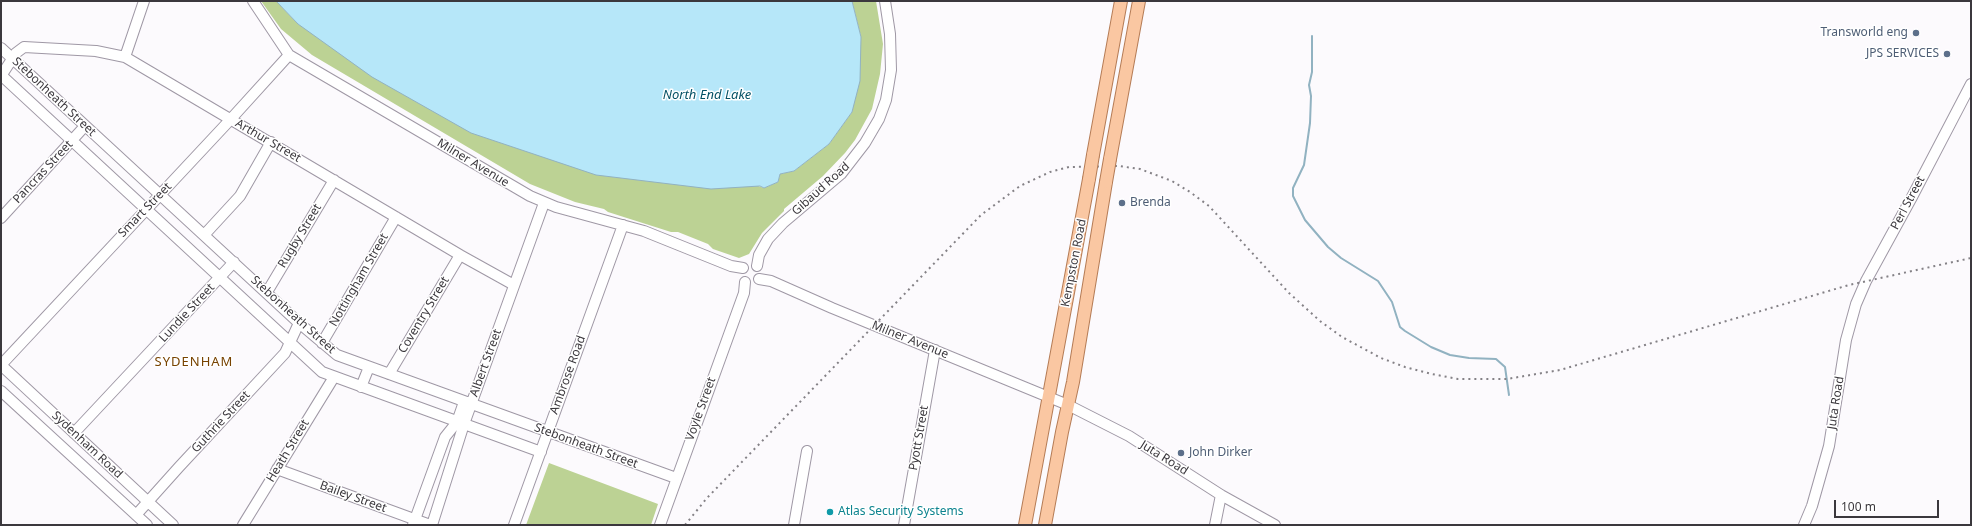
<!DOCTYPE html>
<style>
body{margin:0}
#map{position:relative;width:1972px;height:526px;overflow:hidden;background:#fcfafd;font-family:"Noto Sans",sans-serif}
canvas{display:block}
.frame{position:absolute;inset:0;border:2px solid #3b383d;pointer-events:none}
.scale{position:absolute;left:1834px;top:500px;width:105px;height:18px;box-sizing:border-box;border:2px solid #3b383d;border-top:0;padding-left:5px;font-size:12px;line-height:14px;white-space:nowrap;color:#3b383d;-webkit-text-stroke:3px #fff;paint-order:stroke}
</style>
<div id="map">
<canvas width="1972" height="526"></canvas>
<div class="frame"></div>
<div class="scale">100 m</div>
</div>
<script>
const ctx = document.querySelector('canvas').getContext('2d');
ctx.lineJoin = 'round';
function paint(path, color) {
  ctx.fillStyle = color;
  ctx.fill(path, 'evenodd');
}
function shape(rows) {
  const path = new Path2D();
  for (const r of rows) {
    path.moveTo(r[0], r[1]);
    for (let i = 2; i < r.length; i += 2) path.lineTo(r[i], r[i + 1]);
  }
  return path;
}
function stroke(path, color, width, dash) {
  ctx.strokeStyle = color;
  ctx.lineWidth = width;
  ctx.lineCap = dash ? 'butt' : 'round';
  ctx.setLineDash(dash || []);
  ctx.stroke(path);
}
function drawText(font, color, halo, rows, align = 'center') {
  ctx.font = font + ' "Noto Sans",sans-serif';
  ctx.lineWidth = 3;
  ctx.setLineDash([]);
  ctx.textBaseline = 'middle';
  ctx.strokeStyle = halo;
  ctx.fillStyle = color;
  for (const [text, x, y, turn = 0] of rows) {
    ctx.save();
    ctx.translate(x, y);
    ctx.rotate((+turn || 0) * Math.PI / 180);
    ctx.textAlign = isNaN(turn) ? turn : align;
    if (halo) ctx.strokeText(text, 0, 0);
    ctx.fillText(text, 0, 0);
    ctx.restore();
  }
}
const green = shape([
 [261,1,276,1,298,24,764,188,778,182,780,174,794,171,829,144,852,112,861,37,852,1,876,1,883,44,880,74,872,109,855,140,845,153,823,176,784,209,784,211,762,233,749,254,739,258,713,249,708,244,678,232,671,232,608,212,604,209,575,202,530,184,312,55,281,29],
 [549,463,658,504,651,525,526,525]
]);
const water = shape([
 [276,1,852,1,861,37,860,81,852,112,829,144,794,171,780,174,778,182,764,188,760,186,711,189,596,175,471,133,372,77,298,24,276,1]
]);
const stream = shape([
 [1312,36,1312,72,1309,85,1311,96,1310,123,1304,165,1293,188,1293,196,1305,220,1328,247,1341,258,1378,281,1392,302,1400,327,1405,331,1431,347,1450,355,1469,358,1496,359,1505,367,1509,395]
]);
const minor = shape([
 [253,1,289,55,530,196,556,207,644,231,731,266,743,268],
 [1,48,299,323,337,355,676,478],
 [125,57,144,1],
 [1,75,322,372,541,452],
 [1,76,16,53,24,47,96,51,125,57,460,255,514,285],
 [1,218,85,126],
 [205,234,240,196,271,142],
 [757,266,759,255,768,239,783,223,841,174,865,143,879,119,886,100,891,70,890,34,885,1],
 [759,279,771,281,832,308,1068,405,1129,436,1221,495,1275,525],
 [267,292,334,180],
 [322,343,396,217],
 [1,365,230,120,289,55],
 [1,365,173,525],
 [389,374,460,255],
 [361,387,369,367],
 [1,391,147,525],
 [74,433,234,262],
 [277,469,430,525],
 [136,515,179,467,285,353,299,323],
 [243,525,334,377],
 [413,525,445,437,457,422,464,402],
 [432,525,464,424,544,203],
 [514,525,623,225],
 [660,525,744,293,745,282],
 [794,525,807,451],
 [904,525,935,350],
 [1215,525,1221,495],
 [1804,525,1812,506,1829,446,1846,340,1856,304,1866,281,1912,197,1971,84]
]);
const major = shape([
 [1093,155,1121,1],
 [1110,159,1139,1],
 [1025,525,1089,179],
 [1045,525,1062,432,1073,382,1106,182]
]);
const rail = shape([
 [685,525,707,498,981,215,1020,186,1050,172,1069,167,1119,166,1140,169,1172,181,1190,192,1209,206,1289,293,1320,321,1342,337,1381,358,1405,367,1432,374,1458,379,1507,379,1560,370,1849,285,1971,258]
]);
const majorBridge = shape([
 [1089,179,1093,155],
 [1106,182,1110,159]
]);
const markers = [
 [1916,33,4,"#5c6f8a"],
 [1947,54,4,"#5c6f8a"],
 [1122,203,4,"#5c6f8a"],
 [1181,453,4,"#5c6f8a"],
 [830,512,4,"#0f9aa8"]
];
const serviceNames = [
 ["Transworld eng",1908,33],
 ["JPS SERVICES",1939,54],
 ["Brenda",1130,203,"left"],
 ["John Dirker",1189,453,"left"]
];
const streetNames = [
 ["Stebonheath Street",54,97,43],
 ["Arthur Street",268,141,30],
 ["Milner Avenue",473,163,31],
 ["Pancras Street",43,172,-47],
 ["Gibaud Road",821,189,-42],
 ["Perl Street",1908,203,-62],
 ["Smart Street",145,210,-46],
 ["Rugby Street",300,236,-59],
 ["Kempston Road",1074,263,-79],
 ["Nottingham Street",359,280,-60],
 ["Lundie Street",187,313,-47],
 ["Stebonheath Street",293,315,42],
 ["Coventry Street",424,315,-59],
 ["Milner Avenue",910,340,22],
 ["Albert Street",486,363,-70],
 ["Ambrose Road",568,375,-70],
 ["Juta Road",1836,403,-81],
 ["Voyle Street",701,409,-70],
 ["Guthrie Street",221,422,-47],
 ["Pyott Street",919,438,-80],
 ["Sydenham Road",87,445,43],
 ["Stebonheath Street",586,446,20],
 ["Heath Street",288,451,-59],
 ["Juta Road",1164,458,32],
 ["Bailey Street",353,497,20]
];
const cultureNames = [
 ["Atlas Security Systems",838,512]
];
const waterNames = [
 ["North End Lake",707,95]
];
const neighbourhoodNames = [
 ["SYDENHAM",194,362]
];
paint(green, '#bcd294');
paint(water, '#b6e7f9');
stroke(water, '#91b2c1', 1);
stroke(stream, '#91b2c1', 2);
stroke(minor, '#9f98a5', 12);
stroke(major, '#b57c56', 14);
stroke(minor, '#fff', 10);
stroke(major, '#fac7a2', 12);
stroke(rail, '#848186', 2, [2, 4]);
stroke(majorBridge, '#b57c56', 14, []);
stroke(majorBridge, '#fac7a2', 12);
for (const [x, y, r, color] of markers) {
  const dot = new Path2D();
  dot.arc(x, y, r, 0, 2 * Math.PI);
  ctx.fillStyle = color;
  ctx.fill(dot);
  stroke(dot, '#fff', 1.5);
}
drawText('12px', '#4e5e75', '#fff', serviceNames, 'right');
drawText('12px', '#3b383d', '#fff', streetNames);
drawText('12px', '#0d838f', '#fff', cultureNames, 'left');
drawText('italic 13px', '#045165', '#fff', waterNames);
ctx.letterSpacing = '1px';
drawText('13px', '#784301', '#fff', neighbourhoodNames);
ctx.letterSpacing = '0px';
</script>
